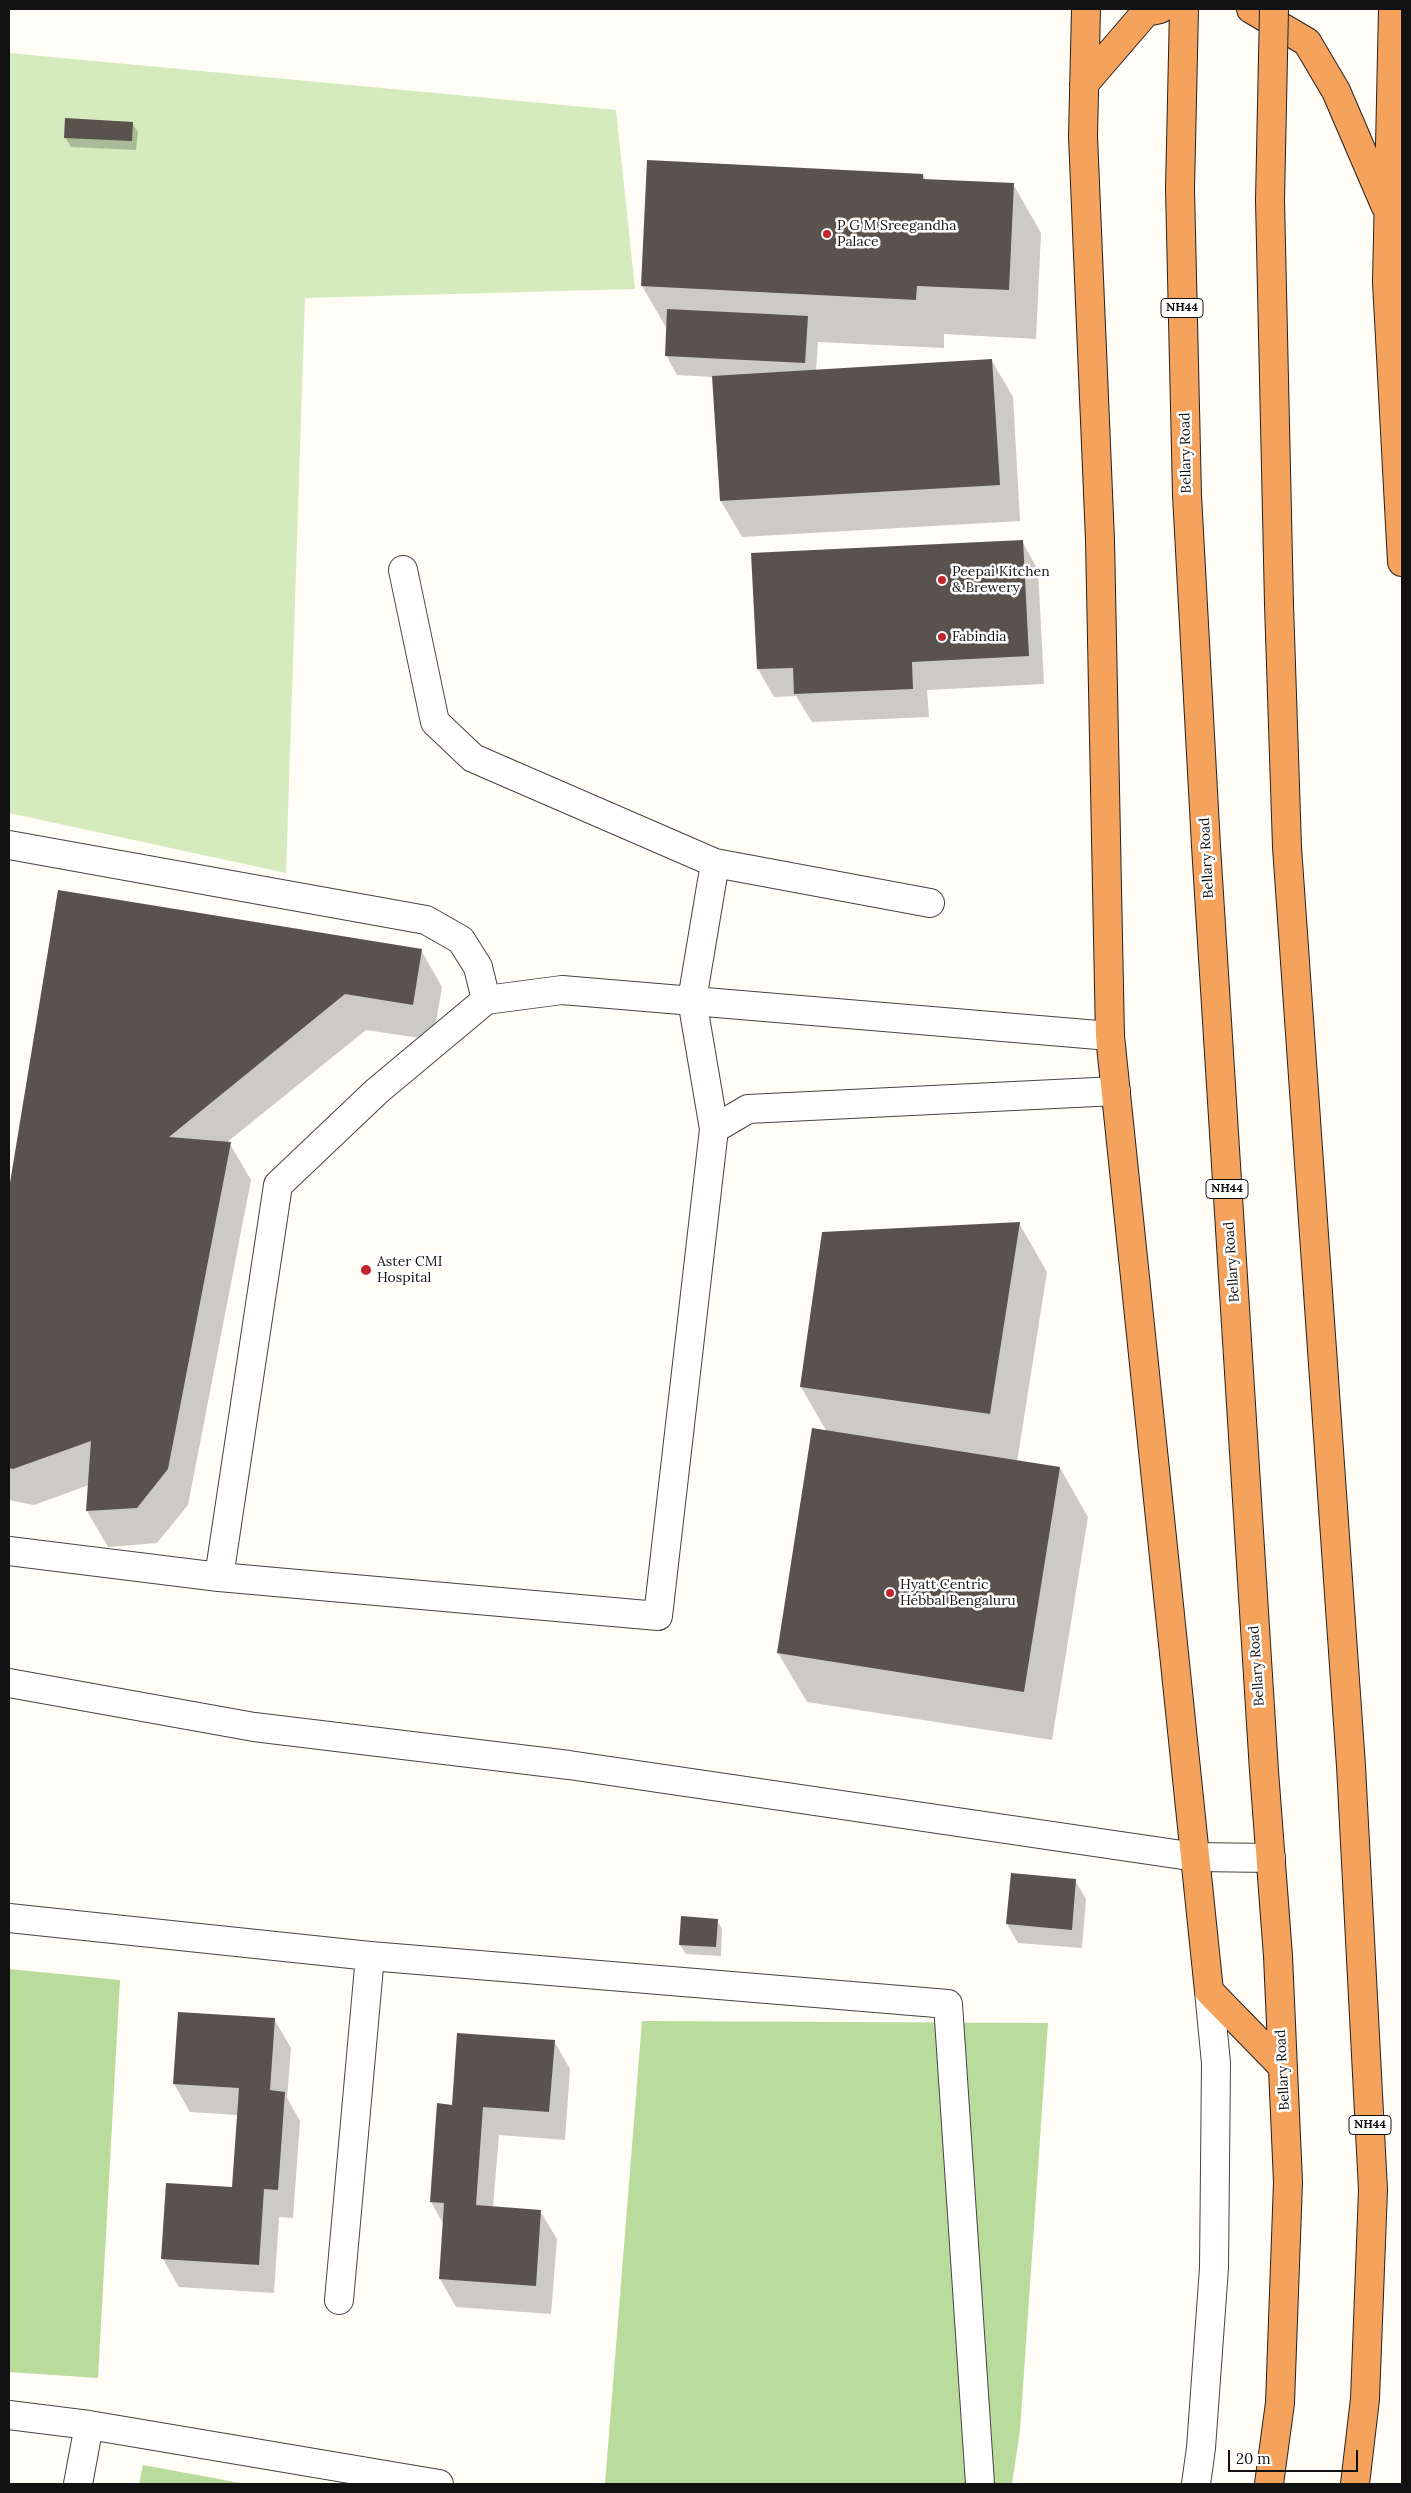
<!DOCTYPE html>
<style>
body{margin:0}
#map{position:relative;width:1411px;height:2493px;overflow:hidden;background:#fffdf5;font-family:Lora,serif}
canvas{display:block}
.frame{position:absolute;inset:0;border:10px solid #111;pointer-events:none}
.scale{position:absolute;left:1228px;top:2450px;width:130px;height:22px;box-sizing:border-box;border:2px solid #111;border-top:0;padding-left:6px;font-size:15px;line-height:18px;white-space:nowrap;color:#111;-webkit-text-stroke:4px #fff;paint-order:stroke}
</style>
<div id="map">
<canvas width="1411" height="2493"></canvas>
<div class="frame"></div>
<div class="scale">20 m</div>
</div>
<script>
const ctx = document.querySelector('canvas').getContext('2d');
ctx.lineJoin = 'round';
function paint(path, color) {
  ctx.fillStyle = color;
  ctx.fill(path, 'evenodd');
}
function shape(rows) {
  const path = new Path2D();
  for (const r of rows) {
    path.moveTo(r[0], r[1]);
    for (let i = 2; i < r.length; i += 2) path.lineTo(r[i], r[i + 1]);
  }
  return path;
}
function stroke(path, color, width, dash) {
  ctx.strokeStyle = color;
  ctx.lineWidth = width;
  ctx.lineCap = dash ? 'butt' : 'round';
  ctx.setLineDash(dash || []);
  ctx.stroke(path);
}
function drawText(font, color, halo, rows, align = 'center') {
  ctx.font = font + ' Lora,serif';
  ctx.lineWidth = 5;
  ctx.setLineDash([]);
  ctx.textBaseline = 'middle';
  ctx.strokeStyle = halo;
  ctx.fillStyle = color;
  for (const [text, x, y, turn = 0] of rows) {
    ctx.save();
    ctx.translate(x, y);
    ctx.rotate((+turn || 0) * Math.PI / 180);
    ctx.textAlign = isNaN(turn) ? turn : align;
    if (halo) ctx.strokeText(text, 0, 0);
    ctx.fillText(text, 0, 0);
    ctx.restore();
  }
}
const green = shape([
 [9,53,616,110,635,289,305,298,286,873,9,813]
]);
const forest = shape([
 [9,1969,120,1980,98,2378,9,2372],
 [642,2021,1048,2023,1020,2430,1012,2484,605,2484],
 [143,2465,246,2484,139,2484]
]);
const shadow = shape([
 [132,123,138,132,136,150,71,147,65,137],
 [923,175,926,180,1013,184,1041,233,1036,339,944,334,944,348,818,342,816,371,992,361,1013,397,1020,521,742,537,721,501,713,377,677,375,666,355,667,329,642,286],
 [1022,541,1038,570,1044,684,927,690,929,717,812,722,796,696,774,697,758,669],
 [59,892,421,950,442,987,433,1040,366,1030,226,1143,230,1144,251,1180,188,1505,157,1543,108,1547,87,1511,89,1485,34,1505,9,1500,9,1190,11,1191],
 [1019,1223,1047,1272,1017,1462,1060,1468,1088,1517,1052,1740,807,1702,778,1653,827,1432,801,1387],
 [1075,1880,1086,1899,1082,1948,1018,1943,1007,1924],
 [717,1920,722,1929,721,1956,686,1954,680,1945],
 [274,2019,291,2048,287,2098,300,2121,293,2218,279,2217,274,2293,179,2287,163,2259,233,2188,238,2115,190,2112,174,2084],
 [554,2041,570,2069,565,2140,499,2135,493,2207,540,2211,557,2239,551,2314,456,2307,440,2279,444,2225,431,2202,453,2106]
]);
const building = shape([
 [65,118,133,122,132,141,64,138],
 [647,160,923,174,923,179,1014,183,1009,290,917,286,916,300,641,286],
 [667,309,808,316,805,363,665,356],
 [992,359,1000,485,720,501,712,376],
 [1023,540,1029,656,912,662,913,689,794,694,793,668,757,669,751,553],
 [58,890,422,949,413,1005,345,994,169,1137,231,1142,168,1469,137,1508,86,1511,91,1441,13,1469,9,1468,9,1189],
 [1020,1222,990,1414,800,1387,822,1232],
 [812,1428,1060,1467,1024,1692,777,1653],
 [1011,1873,1076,1879,1072,1930,1006,1924],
 [681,1916,718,1919,716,1947,679,1945],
 [178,2012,275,2018,270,2090,285,2092,278,2190,264,2189,259,2265,161,2259,166,2183,232,2187,239,2088,173,2084],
 [457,2033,555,2040,549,2112,483,2107,476,2205,541,2210,536,2286,439,2279,444,2203,430,2202,437,2103,452,2105]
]);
const minor = shape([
 [403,570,435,722,473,758,715,863,930,903],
 [9,845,426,920,461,940,478,967,486,1000],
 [714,1129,692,1000,715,863],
 [9,1551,219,1577,658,1616,714,1129,748,1109,1116,1091],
 [219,1577,278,1185,377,1091,486,1000,562,990,1110,1036],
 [9,1683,254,1727,569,1765,1196,1857,1271,1858],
 [9,1918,370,1956,948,2004,980,2484],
 [339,2300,370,1956],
 [9,2415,89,2425,439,2484],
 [78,2484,89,2425],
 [1196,2484,1201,2448,1214,2268,1216,2063,1209,1991]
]);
const highway = shape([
 [1086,9,1083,136,1100,540,1110,1036,1209,1991,1283,2067],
 [1184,9,1180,189,1187,495,1206,846,1264,1771,1278,1956,1288,2182,1280,2403,1269,2484],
 [1251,9,1307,42,1336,91,1385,205],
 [1393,9,1387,282,1402,562],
 [1084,84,1146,12,1160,9],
 [1279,604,1287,847,1351,1766,1373,2190,1365,2399,1355,2484]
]);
const highwayBridge = shape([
 [1274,9,1270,200,1279,604]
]);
const markers = [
 [827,234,5,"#c4262e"],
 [942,580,5,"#c4262e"],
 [942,637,5,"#c4262e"],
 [366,1270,6,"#c4262e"],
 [890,1593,5,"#c4262e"]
];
const shields = [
 [1182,308,42],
 [1227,1189,42],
 [1370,2125,42]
];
const shieldNames = [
 ["NH44",1182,308],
 ["NH44",1227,1189],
 ["NH44",1370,2125]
];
const poiNames = [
 ["P G M Sreegandha",837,226],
 ["Palace",837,242],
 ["Peepai Kitchen",952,572],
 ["& Brewery",952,588],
 ["Fabindia",952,637],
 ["Aster CMI",377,1262],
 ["Hospital",377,1278],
 ["Hyatt Centric",900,1585],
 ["Hebbal Bengaluru",900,1601]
];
const streetNames = [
 ["Bellary Road",1186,453,-91],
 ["Bellary Road",1207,858,-93],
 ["Bellary Road",1232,1262,-94],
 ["Bellary Road",1257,1666,-94],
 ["Bellary Road",1283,2070,-93]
];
paint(green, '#d5ebbd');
paint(forest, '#b9dc9c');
paint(shadow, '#0003');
paint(building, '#5a524d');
stroke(minor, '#444', 30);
stroke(highway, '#222', 30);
stroke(minor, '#fff', 28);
stroke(highway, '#f5a25d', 28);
stroke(highwayBridge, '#222', 30, []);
stroke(highwayBridge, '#f5a25d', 28);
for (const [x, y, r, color] of markers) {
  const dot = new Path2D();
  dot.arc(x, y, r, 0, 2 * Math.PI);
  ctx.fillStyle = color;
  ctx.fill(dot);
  stroke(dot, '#fff', 2);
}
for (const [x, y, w] of shields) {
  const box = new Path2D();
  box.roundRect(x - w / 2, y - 9.5, w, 19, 4);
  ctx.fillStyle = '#fff';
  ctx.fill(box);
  stroke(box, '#111', 1);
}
drawText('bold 12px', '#111', null, shieldNames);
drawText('14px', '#111', '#fff', poiNames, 'left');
drawText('14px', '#111', '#fff', streetNames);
</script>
